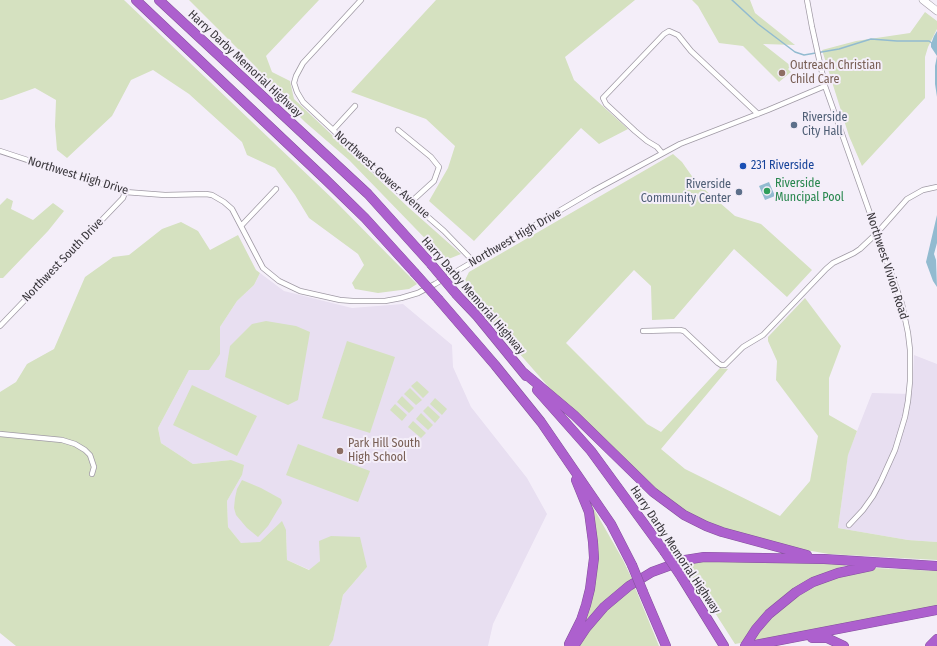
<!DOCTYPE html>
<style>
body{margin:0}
canvas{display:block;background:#f4eef9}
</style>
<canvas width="937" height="646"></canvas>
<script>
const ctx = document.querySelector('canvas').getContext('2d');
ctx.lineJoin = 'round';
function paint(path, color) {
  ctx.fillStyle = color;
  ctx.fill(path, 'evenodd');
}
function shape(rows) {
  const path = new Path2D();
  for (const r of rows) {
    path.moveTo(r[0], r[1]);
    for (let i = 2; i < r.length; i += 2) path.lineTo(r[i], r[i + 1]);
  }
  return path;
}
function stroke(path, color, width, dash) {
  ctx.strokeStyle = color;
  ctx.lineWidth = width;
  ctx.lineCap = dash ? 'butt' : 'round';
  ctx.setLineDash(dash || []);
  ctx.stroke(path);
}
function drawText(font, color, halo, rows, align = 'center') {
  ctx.font = font + ' "Fira Sans Condensed",sans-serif';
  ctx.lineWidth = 4;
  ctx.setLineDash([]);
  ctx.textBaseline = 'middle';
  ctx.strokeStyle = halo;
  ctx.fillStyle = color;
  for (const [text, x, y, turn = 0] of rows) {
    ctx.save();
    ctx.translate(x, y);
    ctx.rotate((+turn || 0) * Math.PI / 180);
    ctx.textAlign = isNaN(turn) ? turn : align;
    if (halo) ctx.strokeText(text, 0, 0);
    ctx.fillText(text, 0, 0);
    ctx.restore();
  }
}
const built = shape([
 [260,273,284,291,352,308,403,304,452,345,453,367,471,407,527,478,547,514,493,624,488,646,329,646,333,639,343,595,367,567,320,561,310,570,287,560,286,530,260,543,241,543,228,527,227,501,242,475,231,460,193,464,161,443,158,428,189,370,220,354,220,327,237,301,254,285],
 [914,355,937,364,937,542,908,540,838,528,848,454,872,393,912,394]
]);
const green = shape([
 [0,0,124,0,335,201,417,284,409,289,378,293,355,289,352,283,364,265,358,254,309,218,295,195,275,168,247,155,242,142,189,94,153,70,131,80,112,116,67,158,57,150,55,126,56,100,35,88,2,100,0,100],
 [189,0,319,0,266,56,272,72,290,81,294,99,408,207,461,254,446,260,349,160,305,122,272,89,256,67],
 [436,0,635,0,565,57,574,80,628,129,599,144,581,128,474,241,429,201,448,168,455,146,426,119,351,92],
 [692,0,750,0,755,13,795,45,763,44,791,66,788,69,791,72,779,82,743,46,719,43,698,6],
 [925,12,937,21,937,29,928,47,925,57,925,98,862,166,849,136,822,50,856,41,910,33],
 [673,154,682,162,696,182,735,216,761,224,812,270,787,297,734,249,674,319,652,320,651,286,634,270,566,343,647,424,661,432,720,368,728,369,661,449,685,469,780,516,810,481,818,436,776,380,777,361,768,341,768,337,805,298,841,346,829,378,829,415,857,431,848,455,838,528,908,540,937,542,937,560,829,554,788,547,731,533,673,506,560,400,463,289,462,286,469,272],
 [7,198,13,201,11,209,33,220,53,203,64,211,48,231,25,255,3,278,0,278,0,205],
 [181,222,198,231,210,250,238,235,256,270,260,273,254,285,237,301,220,327,220,354,209,370,189,370,158,428,161,443,193,464,231,460,244,465,242,475,227,501,228,527,241,543,260,542,282,521,286,530,287,560,309,570,320,561,319,541,331,536,360,537,367,567,343,595,333,640,329,646,16,646,0,633,0,392,16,382,27,364,54,349,85,277,113,257,129,255,162,229],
 [266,321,296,326,310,332,298,400,288,405,225,377,230,346,252,324],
 [347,341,395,357,370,433,322,418],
 [417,381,429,392,423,398,411,386],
 [192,385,257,416,237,456,173,425],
 [410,388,422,400,416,405,404,394],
 [402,396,414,408,409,413,397,402],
 [435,398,447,409,442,415,430,404],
 [395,404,407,415,402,421,390,410],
 [428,406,440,417,435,423,423,411],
 [421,413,433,425,428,430,416,419],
 [413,421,426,433,421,438,408,427],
 [298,444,370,471,358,502,286,475],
 [242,480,261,488,281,499,282,503,277,511,268,526,258,537,247,528,236,515,234,508,235,498,237,489],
 [590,502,623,560,632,579,609,597,599,607,585,625,580,626,593,589],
 [696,560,846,564,847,565,827,572,803,584,759,629,785,603,825,579,875,568,937,571,937,607,735,644,683,563],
 [634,585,659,646,577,646,599,616]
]);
const water = shape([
 [937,31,937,97,935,84,935,66,937,56,931,47,931,44,934,36],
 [769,182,775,196,765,200,759,186],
 [937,215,937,243,934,254,936,260,937,287,933,281,926,262]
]);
const stream = shape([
 [732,0,758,24,795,52,804,55,839,49,871,39,897,41,929,41,933,44]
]);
const street = shape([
 [361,0,303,63,296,76,294,83,297,92,303,102,333,130,382,177,444,231,474,262],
 [807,0,812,27,825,86,902,304,908,333,910,350,910,381,908,401,905,417,895,450,881,481,873,496,863,510,849,525],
 [333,130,355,106],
 [398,130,431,157,439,167,434,181,411,202],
 [0,151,125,192,165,195,206,194,212,195,224,202,232,209,263,268,279,281,300,291,340,300,353,301,385,301,401,298,418,293,435,284,593,191,680,144,768,110,825,86],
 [662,153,657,147,647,141,635,131,606,104,603,98,664,34,669,31,678,35,691,51,758,114],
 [241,226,276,189],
 [0,326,123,198,125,192],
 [643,331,680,330,684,331,718,363,721,365,725,365,743,347,763,335,826,269,833,263,854,253,860,249,877,233,907,199,923,190,937,187],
 [0,434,62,440,75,444,85,450,90,455,94,467,92,474]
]);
const secondary = shape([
 [923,0,937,11]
]);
const highway = shape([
 [136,0,325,179,365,218,414,272],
 [159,0,368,194,431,264],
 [457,295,477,316,526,376],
 [439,300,495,365,541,422,611,524,632,565],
 [523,372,574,415,653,492,684,515,706,526,722,532,807,555],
 [537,390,591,451,664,551],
 [682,578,724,646],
 [643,592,666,646],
 [812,638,827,638,844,646],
 [569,644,581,620,586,605,590,589,594,558,593,542,589,512,576,480],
 [574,646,586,628,604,607,629,586,652,572,685,560,704,557,824,559,937,566],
 [745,646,756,629,769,614,796,592,813,582,838,573,871,566],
 [750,646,937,610],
 [930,646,937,639]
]);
const highwayBridge = shape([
 [431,264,457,295],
 [414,272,439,300],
 [664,551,682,578],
 [632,565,643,592]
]);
const markers = [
 [782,73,4,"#8d6e63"],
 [794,125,4,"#5c6f8a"],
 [743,166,4,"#1a4fb4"],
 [767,191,4,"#2e9e5b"],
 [739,192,4,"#5c6f8a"],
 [340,451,4,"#8d6e63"]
];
const streetNames = [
 ["Harry Darby Memorial Highway",245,64,43],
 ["Northwest Gower Avenue",382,175,42],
 ["Northwest High Drive",78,176,17],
 ["Northwest High Drive",515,238,-30],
 ["Northwest South Drive",63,260,-46],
 ["Northwest Vivion Road",887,266,72],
 ["Harry Darby Memorial Highway",473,296,49],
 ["Harry Darby Memorial Highway",675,550,56]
];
const educationNames = [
 ["Outreach Christian",790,66],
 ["Child Care",790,80],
 ["Park Hill South",348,444],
 ["High School",348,458]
];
const serviceNames = [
 ["Riverside",802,118],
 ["City Hall",802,132],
 ["Riverside",731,185,"right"],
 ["Community Center",731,199,"right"]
];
const transitNames = [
 ["231 Riverside",751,166]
];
const leisureNames = [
 ["Riverside",775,184],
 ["Muncipal Pool",775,198]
];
paint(built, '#e8dff1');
paint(green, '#d5e1c0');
paint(water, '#92bbd0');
stroke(stream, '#92bbd0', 1.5);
stroke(street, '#a09aa5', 6);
stroke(secondary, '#a09aa5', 8);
stroke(highway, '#84519b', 10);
stroke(street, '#fff', 4.5);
stroke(secondary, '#fff', 7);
stroke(highway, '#ad60ce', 9);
stroke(highwayBridge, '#84519b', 10, []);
stroke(highwayBridge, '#ad60ce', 9);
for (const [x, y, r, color] of markers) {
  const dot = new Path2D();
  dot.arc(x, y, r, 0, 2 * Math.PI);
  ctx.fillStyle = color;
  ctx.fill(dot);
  stroke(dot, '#f4eef9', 1.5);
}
drawText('12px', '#39363b', '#f4eef9', streetNames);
drawText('12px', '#785e54', '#f4eef9', educationNames, 'left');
drawText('12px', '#4e5e75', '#f4eef9', serviceNames, 'left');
drawText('12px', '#164399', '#f4eef9', transitNames, 'left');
drawText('12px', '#27864d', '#f4eef9', leisureNames, 'left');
</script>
